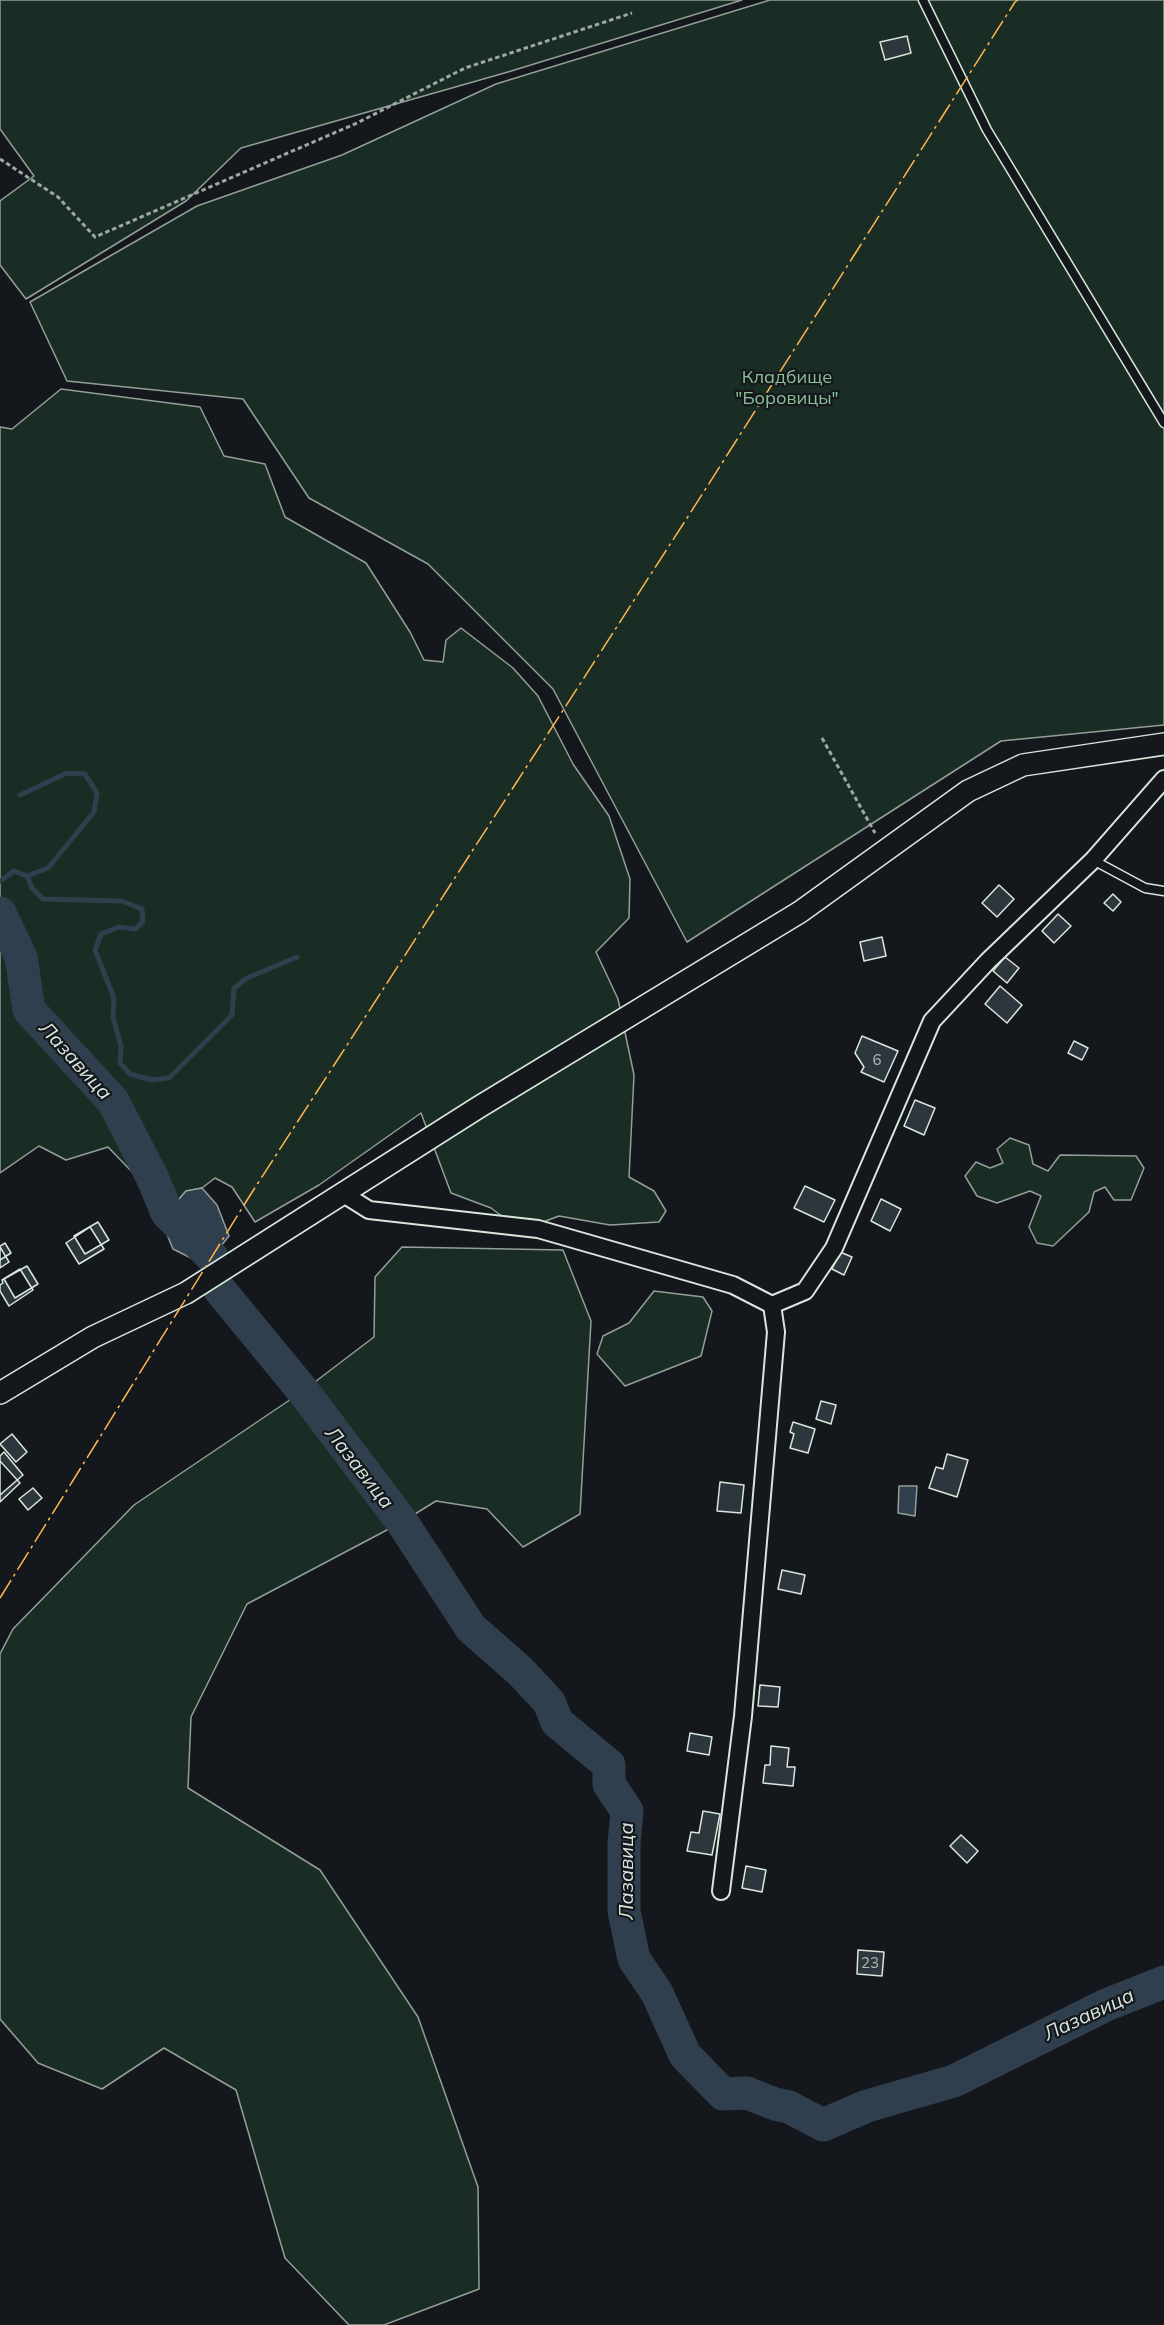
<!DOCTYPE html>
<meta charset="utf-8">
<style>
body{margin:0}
canvas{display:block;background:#14181c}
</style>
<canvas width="1164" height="2325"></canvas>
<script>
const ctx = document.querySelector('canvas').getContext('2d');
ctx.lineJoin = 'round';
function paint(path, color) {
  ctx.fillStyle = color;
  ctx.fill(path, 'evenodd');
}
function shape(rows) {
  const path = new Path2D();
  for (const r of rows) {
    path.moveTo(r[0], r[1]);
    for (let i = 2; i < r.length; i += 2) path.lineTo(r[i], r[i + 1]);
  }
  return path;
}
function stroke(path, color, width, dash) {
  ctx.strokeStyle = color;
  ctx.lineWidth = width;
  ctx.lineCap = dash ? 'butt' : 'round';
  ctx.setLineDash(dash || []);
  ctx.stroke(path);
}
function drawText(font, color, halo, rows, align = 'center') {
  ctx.font = font + ' Mulish,sans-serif';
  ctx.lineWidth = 4.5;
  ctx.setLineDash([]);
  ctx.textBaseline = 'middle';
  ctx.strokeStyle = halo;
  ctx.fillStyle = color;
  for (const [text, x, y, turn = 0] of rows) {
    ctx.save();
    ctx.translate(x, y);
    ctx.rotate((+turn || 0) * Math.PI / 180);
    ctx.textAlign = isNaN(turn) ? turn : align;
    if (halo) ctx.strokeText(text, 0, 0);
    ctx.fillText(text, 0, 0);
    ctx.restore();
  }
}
const green = shape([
 [0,0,742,0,508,72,241,148,186,201,26,299,0,265,0,201,34,176,0,129,0,0],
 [770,0,1164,0,1164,725,1001,741,687,942,553,689,428,564,309,498,243,399,67,381,30,302,197,206,342,155,496,84,770,0],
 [61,389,200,407,224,456,265,464,285,517,366,563,410,632,424,660,443,662,446,640,461,628,513,668,538,696,573,764,609,816,630,879,629,918,596,952,618,999,634,1075,629,1177,654,1191,666,1211,659,1222,610,1225,559,1216,543,1222,503,1217,491,1208,451,1193,421,1113,319,1185,255,1222,232,1187,215,1178,202,1188,186,1191,167,1213,164,1227,136,1176,108,1147,66,1160,39,1146,0,1173,0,942,6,957,11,928,0,907,0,427,12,429,61,389],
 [1010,1138,1029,1145,1033,1164,1048,1171,1060,1155,1136,1156,1144,1168,1131,1200,1114,1200,1105,1187,1094,1192,1089,1212,1053,1246,1037,1243,1029,1227,1041,1196,1030,1191,997,1203,977,1196,965,1176,976,1162,990,1168,1003,1163,997,1149,1010,1138],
 [402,1247,563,1250,591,1321,580,1514,523,1547,487,1509,436,1501,402,1522,247,1604,191,1717,188,1788,320,1870,418,2017,478,2187,479,2289,384,2325,349,2325,285,2258,236,2090,164,2048,102,2089,38,2063,0,2019,0,1654,13,1629,134,1505,303,1391,374,1337,375,1277,402,1247],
 [654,1291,703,1297,712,1311,701,1356,625,1386,597,1354,603,1336,629,1323,654,1291]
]);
const water = shape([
 [0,907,11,928,21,957,6,957,0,942,0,907],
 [202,1188,217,1205,229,1236,212,1257,197,1261,173,1249,164,1227,167,1213,186,1191,202,1188],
 [899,1486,917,1486,915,1516,898,1513,899,1486]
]);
const stream = shape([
 [20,795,67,773,85,774,97,793,94,812,48,868,27,876],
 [0,881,14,871,27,876,32,888,43,899,122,901,142,909,143,921,136,929,119,927,101,934,95,950,114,998,113,1017,121,1046,120,1063,130,1074,152,1080,169,1078,232,1015,234,988,247,978,297,957]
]);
const river = shape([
 [0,913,21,957,29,1010,113,1101,153,1179,167,1213,212,1257],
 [220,1290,303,1391,402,1522,471,1628,520,1671,549,1702,557,1722,609,1765,609,1784,627,1811,624,1844,624,1911,634,1959,657,1993,685,2055,723,2094,747,2093,775,2104,789,2107,823,2125,867,2106,954,2081,1106,2005,1164,1982]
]);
const building = shape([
 [907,36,911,53,885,60,880,42,907,36],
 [999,885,1014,899,997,917,982,903,999,885],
 [1113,894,1121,902,1113,911,1104,903,1113,894],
 [1058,914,1071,926,1054,943,1042,931,1058,914],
 [882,937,886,956,864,961,860,942,882,937],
 [1005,957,1019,968,1007,983,993,971,1005,957],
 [1000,986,1022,1005,1007,1023,985,1004,1000,986],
 [862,1036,898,1051,884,1082,861,1072,864,1067,855,1053,862,1036],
 [1074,1041,1088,1048,1082,1060,1068,1053,1074,1041],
 [915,1100,935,1108,924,1135,904,1126,915,1100],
 [805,1186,835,1200,824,1222,794,1208,805,1186],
 [881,1199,901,1209,890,1231,871,1221,881,1199],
 [98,1222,109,1240,85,1254,74,1236,98,1222],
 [90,1227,104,1249,79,1264,66,1243,90,1227],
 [5,1243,11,1253,0,1260,0,1246,5,1243],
 [0,1247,9,1262,0,1268,0,1247],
 [840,1252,852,1257,844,1275,832,1269,840,1252],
 [27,1266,38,1284,15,1298,4,1279,27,1266],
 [20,1269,33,1290,9,1306,0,1291,0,1285,3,1283,2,1280,20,1269],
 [821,1401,836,1405,831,1424,816,1419,821,1401],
 [793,1422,815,1429,808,1453,790,1448,794,1434,790,1432,793,1422],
 [12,1434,27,1452,16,1462,0,1444,12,1434],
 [4,1452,23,1475,0,1495,0,1456,4,1452],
 [947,1454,968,1460,957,1497,929,1488,936,1467,943,1469,947,1454],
 [0,1461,20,1483,0,1502,0,1461],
 [720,1482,744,1485,741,1513,717,1511,720,1482],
 [33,1488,42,1498,28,1510,19,1499,33,1488],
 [782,1570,805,1575,801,1594,778,1589,782,1570],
 [760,1685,780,1687,778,1707,758,1706,760,1685],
 [690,1733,712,1737,709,1755,687,1751,690,1733],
 [771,1746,789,1748,787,1767,795,1767,793,1786,763,1783,765,1765,770,1765,771,1746],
 [703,1811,720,1814,712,1855,687,1851,691,1832,699,1833,703,1811],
 [961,1835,978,1851,967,1863,950,1846,961,1835],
 [746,1866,766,1870,762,1892,742,1888,746,1866],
 [858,1950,884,1952,882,1976,857,1974,858,1950]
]);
const path = shape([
 [0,159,58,197,95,237,357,123,465,68,632,13],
 [822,738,875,833]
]);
const service = shape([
 [923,0,987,130,1164,423],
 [1093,860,1145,888,1164,891]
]);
const minor = shape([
 [342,1193,369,1210,538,1229,733,1285,772,1305],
 [721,1891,743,1716,776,1332,772,1305,805,1291,834,1248,932,1021,988,961,1093,860,1164,779]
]);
const tertiary = shape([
 [0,1393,93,1337,186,1293,479,1107,800,912,968,791,1023,765,1164,744]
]);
const power = shape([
 [0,1598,249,1197,689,515,1015,2,1018,0]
]);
const numberNames = [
 ["6",877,1060],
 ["23",870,1963]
];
const parkNames = [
 ["Кладбище",787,378],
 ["\"Боровицы\"",787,399]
];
const waterNames = [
 ["Лазавица",75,1061,48],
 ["Лазавица",359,1468,52],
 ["Лазавица",627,1871,-90],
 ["Лазавица",1089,2015,-25]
];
paint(green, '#1a2d24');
stroke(green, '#939e99', 1.5);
paint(water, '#2f3f4d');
stroke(water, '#939e99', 1.5);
stroke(stream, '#2f3f4d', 5);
stroke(river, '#2f3f4d', 33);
paint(building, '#2c363c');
stroke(building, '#d8e6dc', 1.5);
stroke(service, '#d8e6dc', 11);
stroke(minor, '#d8e6dc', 20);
stroke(tertiary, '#d8e6dc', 24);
stroke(path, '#9da8a2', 3, [4.5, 3]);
stroke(service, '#14181c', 8);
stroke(minor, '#14181c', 16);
stroke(tertiary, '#14181c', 21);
stroke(power, '#ffb74d', 1.5, [21, 4.5, 3, 4.5]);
drawText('15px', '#adbab4', null, numberNames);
drawText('18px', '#8ac095', '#14181c', parkNames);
drawText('italic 20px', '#d8e6dc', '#14181c', waterNames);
</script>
